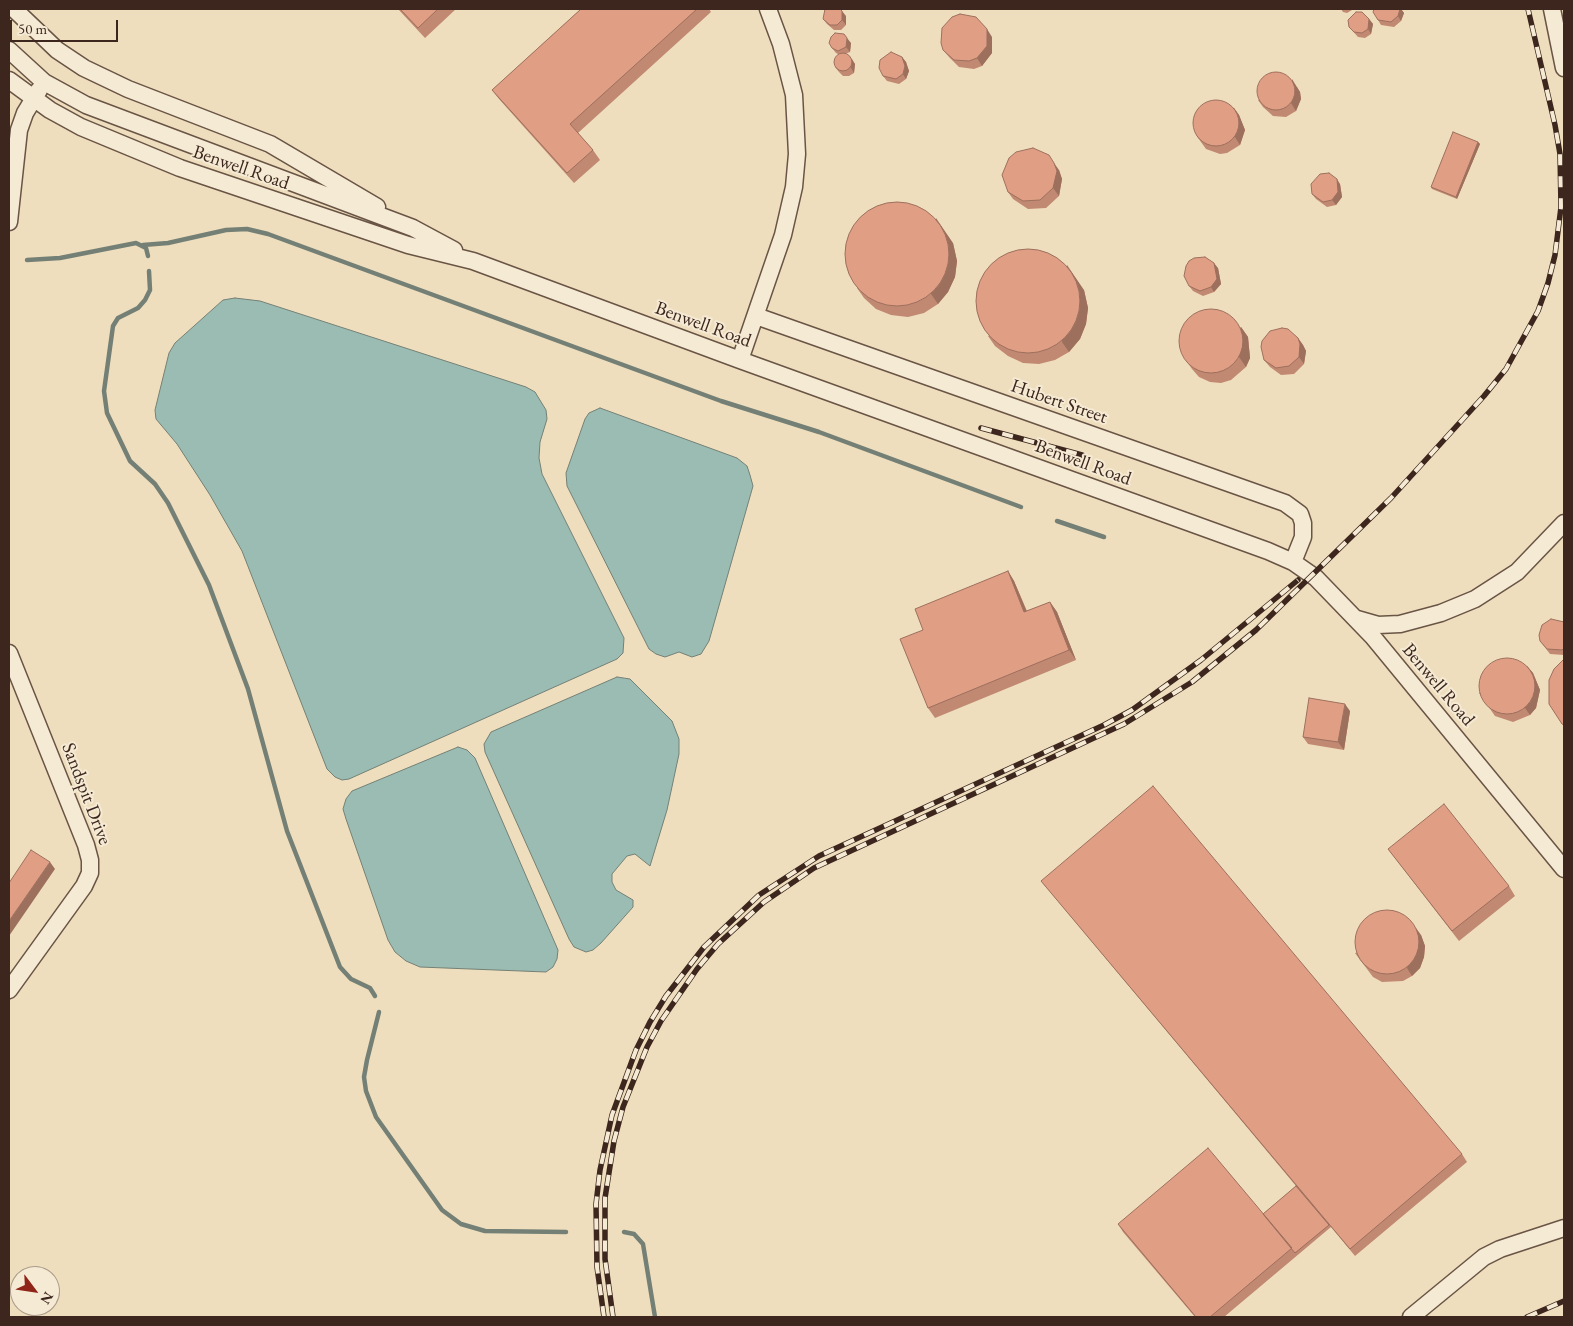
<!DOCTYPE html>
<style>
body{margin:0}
#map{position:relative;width:1573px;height:1326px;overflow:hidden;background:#efdebd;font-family:"EB Garamond",serif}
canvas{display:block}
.frame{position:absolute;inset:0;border:10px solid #3c261d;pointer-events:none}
.north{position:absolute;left:10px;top:1266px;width:50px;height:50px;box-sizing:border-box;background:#f5ead4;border:1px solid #ab9c8b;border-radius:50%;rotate:121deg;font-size:14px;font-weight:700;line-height:20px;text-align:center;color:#3c261d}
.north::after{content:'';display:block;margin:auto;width:18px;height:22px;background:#8f2418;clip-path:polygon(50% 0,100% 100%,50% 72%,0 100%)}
.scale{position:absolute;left:10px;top:20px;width:108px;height:22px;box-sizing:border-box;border:2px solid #3c261d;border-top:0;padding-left:6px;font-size:15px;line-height:18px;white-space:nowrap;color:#3c261d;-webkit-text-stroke:4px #f5ead4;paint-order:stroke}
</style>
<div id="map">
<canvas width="1573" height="1326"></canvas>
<div class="frame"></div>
<div class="north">N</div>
<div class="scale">50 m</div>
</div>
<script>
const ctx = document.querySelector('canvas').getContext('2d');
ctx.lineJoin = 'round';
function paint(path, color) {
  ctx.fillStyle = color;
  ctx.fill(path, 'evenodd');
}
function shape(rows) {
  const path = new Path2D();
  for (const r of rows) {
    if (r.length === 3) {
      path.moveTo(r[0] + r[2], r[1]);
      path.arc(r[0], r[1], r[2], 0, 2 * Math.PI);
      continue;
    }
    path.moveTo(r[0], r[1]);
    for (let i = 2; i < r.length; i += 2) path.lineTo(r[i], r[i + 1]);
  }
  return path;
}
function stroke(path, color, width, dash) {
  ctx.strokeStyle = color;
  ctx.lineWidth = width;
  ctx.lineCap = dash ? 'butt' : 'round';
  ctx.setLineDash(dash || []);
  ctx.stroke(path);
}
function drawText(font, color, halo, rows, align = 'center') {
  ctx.font = font + ' "EB Garamond",serif';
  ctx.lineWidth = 4;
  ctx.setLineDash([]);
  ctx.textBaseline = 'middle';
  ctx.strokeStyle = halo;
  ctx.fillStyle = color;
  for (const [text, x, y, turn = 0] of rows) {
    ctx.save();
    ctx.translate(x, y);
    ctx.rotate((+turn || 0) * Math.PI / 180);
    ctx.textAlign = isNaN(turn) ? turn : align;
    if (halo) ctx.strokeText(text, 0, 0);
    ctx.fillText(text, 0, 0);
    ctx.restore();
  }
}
const water = shape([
 [235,298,260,301,526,387,535,392,546,410,547,419,540,442,539,458,542,474,624,638,623,653,617,659,349,779,342,780,335,777,327,769,242,551,210,495,177,444,156,419,155,410,169,353,175,343,223,300,235,298],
 [600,408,737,458,747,466,750,475,753,486,709,641,701,654,692,657,679,652,665,657,656,654,649,649,567,486,566,473,585,419,589,413,600,408],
 [617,677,630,679,672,721,679,739,679,754,667,810,650,866,635,854,627,856,612,874,612,882,616,890,633,900,633,907,601,943,593,950,586,952,574,947,569,939,485,752,484,744,491,732,617,677],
 [458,747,467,750,475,758,558,950,557,959,553,967,546,972,420,967,406,961,395,952,388,940,346,819,343,809,346,799,352,791,458,747]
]);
const stream = shape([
 [143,245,168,243,226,230,247,229,268,234,721,401,819,432,1021,507],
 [27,260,60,258,136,243,146,248,148,256],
 [149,271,150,290,145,300,138,308,118,318,113,326,104,391,107,413,130,461,155,484,168,503,209,585,248,689,287,831,340,967,351,979,370,988,375,996],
 [1057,521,1104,537],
 [379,1012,367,1060,364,1077,366,1091,376,1117,442,1210,461,1224,485,1231,566,1232],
 [624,1232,634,1234,643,1244,655,1317]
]);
const minor = shape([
 [14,9,57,50,84,68,128,89,270,144,377,207],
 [1552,9,1564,68],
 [9,50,44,82,86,105,413,228,454,250],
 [9,80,50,110,81,127,180,168,408,245,473,261,740,360,1268,551,1293,562,1316,578,1373,637,1564,869],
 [9,222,19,130,25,113,39,90],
 [756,316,1285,503,1300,514,1303,523,1303,537,1293,562],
 [740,360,783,235,794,187,797,154,794,95,781,44,768,9],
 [1357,619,1378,625,1400,624,1441,613,1475,599,1517,572,1564,523],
 [9,653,86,845,90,860,90,873,84,886,9,990],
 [1411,1317,1484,1257,1500,1249,1564,1228]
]);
const rail = shape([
 [981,428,1082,455],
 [604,1317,597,1267,596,1204,600,1170,612,1115,636,1050,650,1022,666,996,704,947,759,895,819,856,1104,725,1132,710,1201,660,1298,580],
 [613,1317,605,1259,605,1198,614,1141,623,1107,647,1047,661,1021,697,969,718,944,764,902,814,868,1124,724,1192,682,1256,630,1391,498,1484,396,1506,369,1538,311,1548,283,1555,255,1561,207,1560,154,1555,125,1528,9],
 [1527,1317,1564,1301]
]);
const wall = shape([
 [398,9,456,9,425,38],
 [581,9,709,9,711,12,578,133,593,150,600,160,574,183,499,99,492,90],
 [1341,9,1353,9,1352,10,1347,13,1343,12],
 [1374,9,1401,9,1404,13,1401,21,1394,27,1381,25,1378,20],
 [846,16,846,25,841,30,834,30,827,24,823,19],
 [1369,19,1373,24,1371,34,1365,38,1358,37,1349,27],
 [992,37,992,53,982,66,974,69,959,67,949,57,943,50],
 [851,43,850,52,845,54,855,64,854,73,849,76,843,76,839,72,835,67,840,55,836,53,832,48],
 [902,57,906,62,909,71,906,79,899,84,887,81,883,76],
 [1297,87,1300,92,1301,99,1296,111,1286,117,1273,116,1263,107,1258,100],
 [1234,108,1239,115,1245,130,1240,145,1227,153,1220,154,1206,149,1196,135],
 [1478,142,1480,144,1457,199,1432,189,1431,187],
 [1059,170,1062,179,1059,196,1046,208,1028,209,1013,199,1008,192],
 [1340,184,1342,197,1336,205,1327,207,1316,199,1312,194],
 [953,243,957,261,955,277,948,292,938,304,924,313,908,317,891,315,876,309,864,298,857,288],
 [1218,268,1221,284,1214,292,1203,296,1193,291,1189,286],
 [1084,290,1088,308,1086,324,1080,339,1069,352,1055,360,1039,364,1023,363,1008,356,995,346,988,336],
 [1241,327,1248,337,1250,358,1246,367,1231,380,1221,383,1210,382,1199,377,1192,369,1185,359],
 [1298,338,1303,345,1306,351,1304,364,1294,374,1281,375,1270,367,1264,360],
 [1008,571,1014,581,1027,611,1050,602,1057,612,1076,660,935,718,928,708,923,630],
 [1564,622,1564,655,1550,654,1540,641],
 [1527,666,1533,673,1540,690,1536,708,1530,715,1513,722,1495,716,1479,693],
 [1350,711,1344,750,1308,744,1303,737],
 [1388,849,1509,886,1515,896,1459,941],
 [1041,881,1462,1154,1467,1162,1355,1256,1331,1227,1224,1317,1195,1317,1123,1232,1118,1224,1263,1214,1296,1186,1047,888],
 [1421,935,1425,946,1424,957,1420,968,1412,976,1403,981,1382,982,1373,977,1355,953]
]);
const shadedWall = shape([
 [1400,9,1401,9,1404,13,1401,21,1398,16],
 [842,11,846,16,846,25,842,20],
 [1369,19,1373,24,1371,34,1368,29],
 [987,29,992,37,992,53,982,66,977,58],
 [847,38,851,43,850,52,846,47],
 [902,57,906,62,909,71,906,79,903,74],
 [852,59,855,64,854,73,851,68],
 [1292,79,1300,92,1301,99,1296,111,1291,103],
 [1234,108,1239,115,1245,130,1240,145,1235,137],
 [1478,142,1480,144,1457,199,1456,197],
 [1054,163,1059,170,1062,179,1059,196,1053,188],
 [1337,179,1340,184,1342,197,1336,205,1332,200],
 [936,218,953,243,957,261,955,277,948,292,938,304,931,294],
 [1214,263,1218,268,1221,284,1214,292,1211,287],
 [1067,265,1084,290,1088,308,1086,324,1080,339,1069,352,1062,342],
 [1241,327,1248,337,1250,358,1246,367,1239,357],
 [1298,338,1303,345,1306,351,1304,364,1299,357],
 [1008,571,1014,581,1031,622,1024,612],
 [1050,602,1057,612,1076,660,1069,650],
 [1527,666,1533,673,1540,690,1536,708,1530,715,1525,708],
 [1345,704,1350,711,1344,750,1338,742],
 [50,862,55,869,9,936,9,921],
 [1416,928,1421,935,1425,946,1424,957,1420,968,1412,976,1407,968]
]);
const building = shape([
 [400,9,438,9,418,28,400,9],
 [581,9,697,9,570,124,593,150,567,173,492,90,581,9],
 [825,9,840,9,842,11,842,20,837,25,830,25,823,19,825,9],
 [1374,9,1400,9,1398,16,1391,22,1378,20,1373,12,1374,9],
 [1356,12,1362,12,1369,19,1368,29,1362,33,1354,32,1349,27,1348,20,1356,12],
 [960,14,976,17,987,29,987,46,977,58,969,61,954,60,943,50,941,43,942,28,952,17,960,14],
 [835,33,844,34,847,38,846,47,838,51,832,48,829,43,831,37,835,33],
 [891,52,902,57,905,66,903,74,896,79,883,76,879,68,880,60,891,52],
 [843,62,9],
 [1276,91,19],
 [1216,123,23],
 [1453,132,1478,142,1456,197,1431,187,1453,132],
 [1033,148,1049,155,1054,163,1057,171,1053,188,1040,200,1023,201,1008,192,1002,175,1009,158,1016,152,1033,148],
 [1329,173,1337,179,1338,192,1332,200,1323,202,1312,194,1311,184,1320,174,1329,173],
 [897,254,52],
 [1028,301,52],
 [1205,257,1214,263,1217,279,1211,287,1200,291,1189,286,1184,276,1186,266,1189,261,1194,258,1205,257],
 [1211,341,32],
 [1282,328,1288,329,1298,338,1300,344,1299,357,1289,366,1276,368,1264,360,1261,347,1262,341,1270,331,1282,328],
 [1008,571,1024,612,1050,602,1069,650,928,708,900,639,923,630,915,609,1008,571],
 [1551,619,1564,622,1564,648,1562,650,1547,649,1540,641,1539,635,1542,625,1551,619],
 [1507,686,28],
 [1564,659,1564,725,1562,724,1549,704,1549,680,1554,669,1564,659],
 [1309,698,1345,704,1338,742,1303,737,1309,698],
 [1153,786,1462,1154,1350,1249,1041,881,1153,786],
 [1444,804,1509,886,1452,931,1388,849,1444,804],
 [31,850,50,862,9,921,9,883,31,850],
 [1387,942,32],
 [1208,1148,1292,1248,1210,1317,1196,1317,1118,1224,1208,1148],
 [1296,1186,1329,1225,1295,1253,1263,1214,1296,1186]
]);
const streetNames = [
 ["Benwell Road",241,168,19],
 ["Benwell Road",703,325,20],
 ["Hubert Street",1059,402,19],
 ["Benwell Road",1083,463,20],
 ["Benwell Road",1438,685,50],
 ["Sandspit Drive",86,794,69]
];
paint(water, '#9abcb2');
stroke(water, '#748076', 1);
stroke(stream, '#748076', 4.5);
stroke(minor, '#695445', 19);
stroke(minor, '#f5ead4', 16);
stroke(rail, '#3c261d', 5.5);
stroke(rail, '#f5ead4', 4, [11]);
paint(wall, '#c18972');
paint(shadedWall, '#9d6f5d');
paint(building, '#e09f85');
stroke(building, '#9d6f5d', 1);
drawText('19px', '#3c261d', '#f5ead4', streetNames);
</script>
